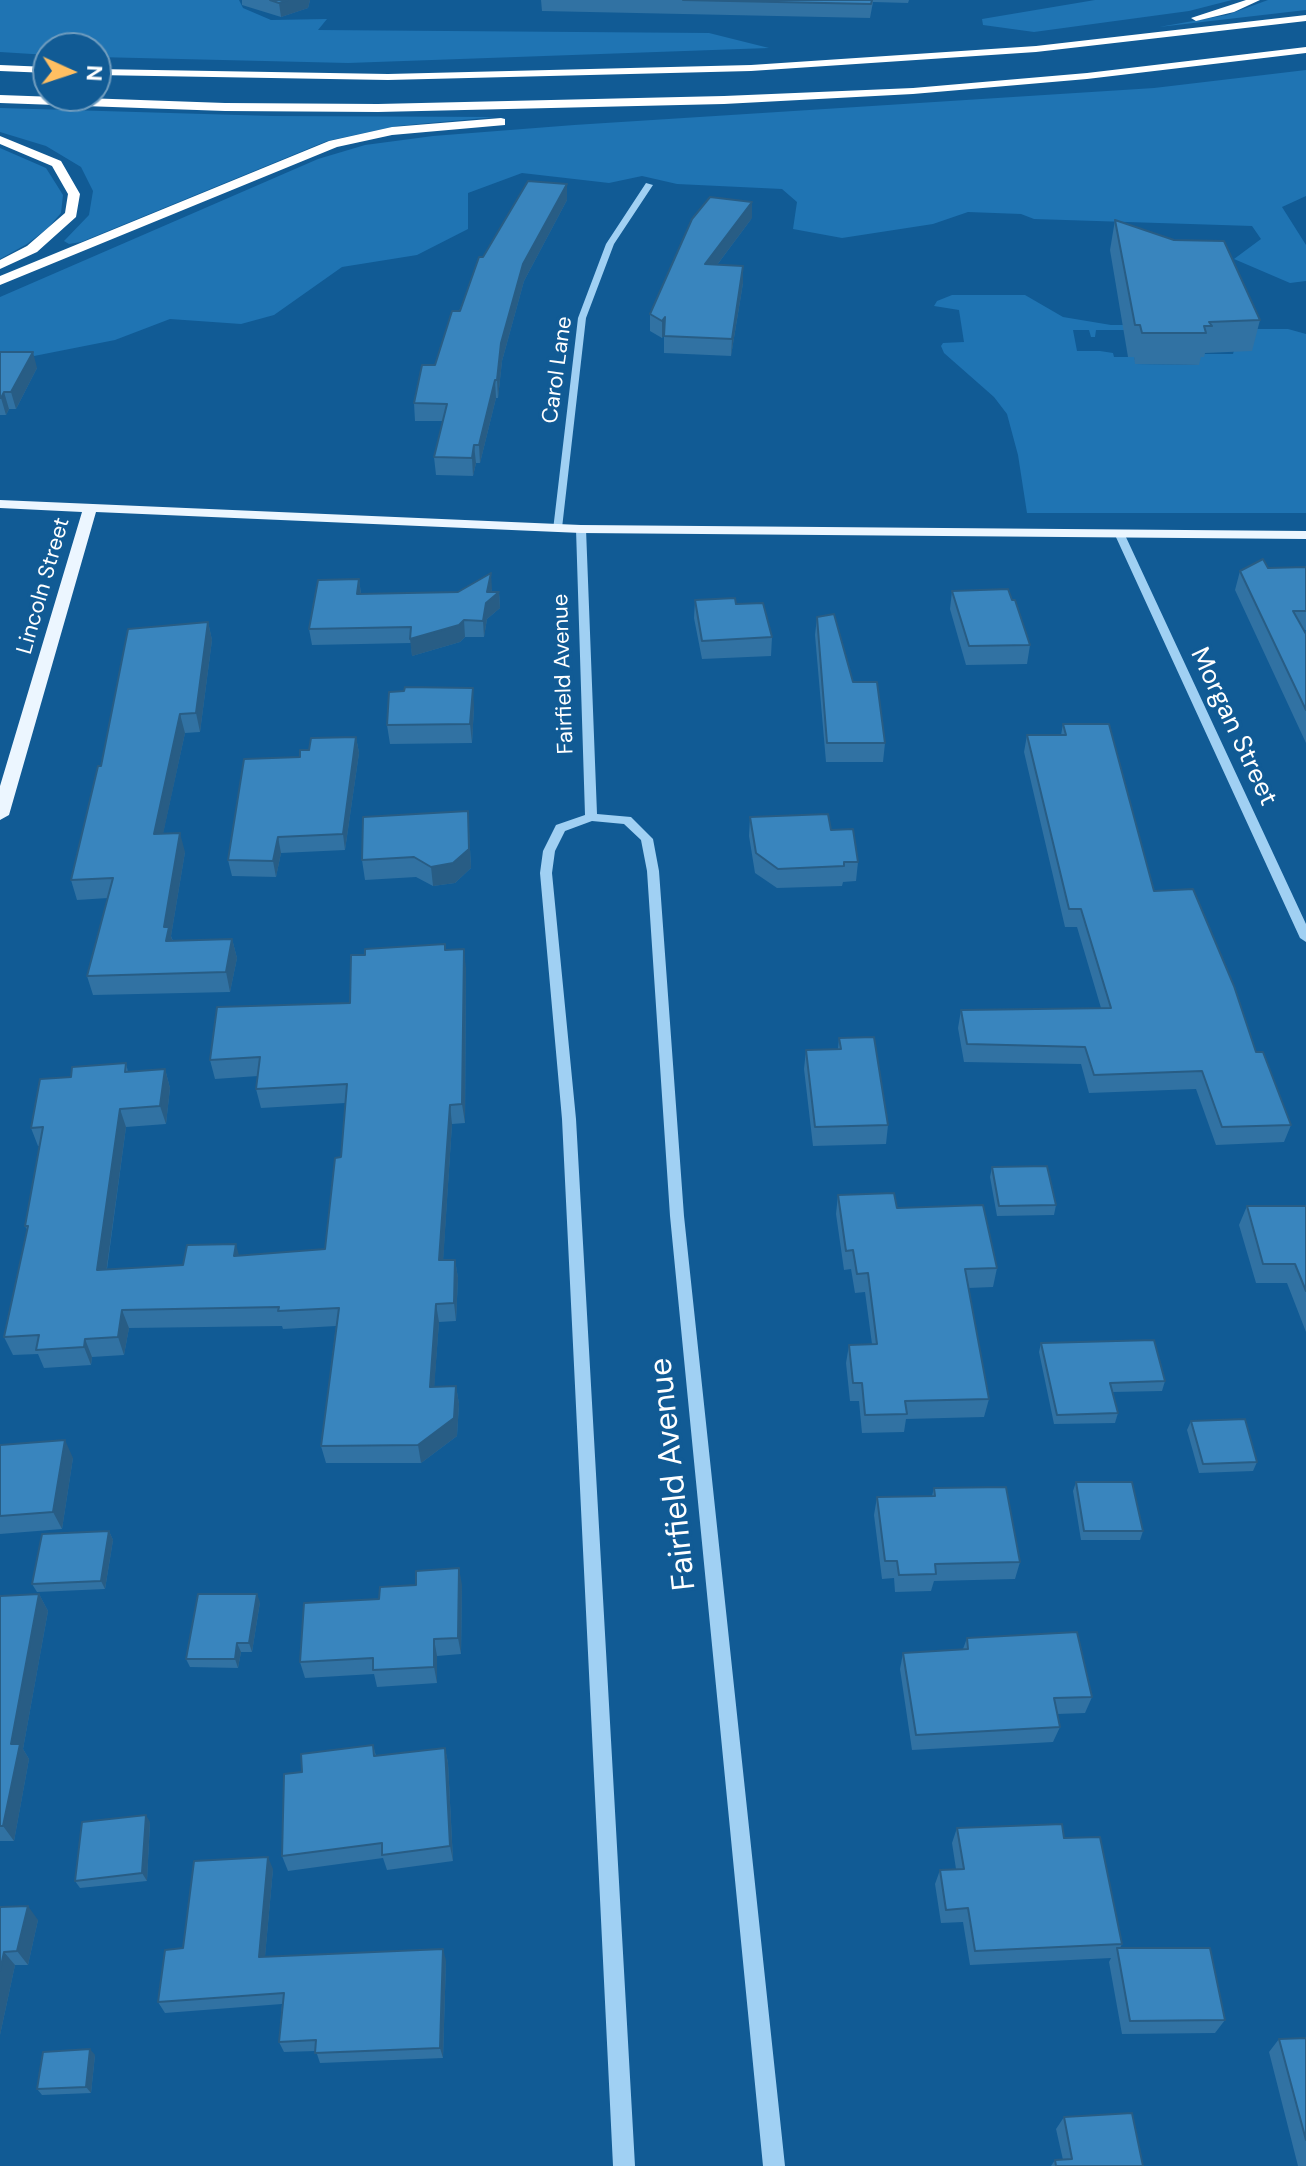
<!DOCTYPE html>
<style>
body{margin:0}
#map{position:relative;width:1306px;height:2166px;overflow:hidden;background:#115b95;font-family:"DM Sans",sans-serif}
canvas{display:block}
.north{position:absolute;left:32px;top:32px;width:80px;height:80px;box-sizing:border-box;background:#115b95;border:2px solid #709dbf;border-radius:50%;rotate:93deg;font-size:22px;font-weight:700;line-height:32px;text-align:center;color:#fff}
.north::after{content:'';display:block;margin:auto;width:28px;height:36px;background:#ffbf62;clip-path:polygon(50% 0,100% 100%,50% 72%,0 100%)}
</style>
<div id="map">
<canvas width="1306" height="2166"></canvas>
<div class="north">N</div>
</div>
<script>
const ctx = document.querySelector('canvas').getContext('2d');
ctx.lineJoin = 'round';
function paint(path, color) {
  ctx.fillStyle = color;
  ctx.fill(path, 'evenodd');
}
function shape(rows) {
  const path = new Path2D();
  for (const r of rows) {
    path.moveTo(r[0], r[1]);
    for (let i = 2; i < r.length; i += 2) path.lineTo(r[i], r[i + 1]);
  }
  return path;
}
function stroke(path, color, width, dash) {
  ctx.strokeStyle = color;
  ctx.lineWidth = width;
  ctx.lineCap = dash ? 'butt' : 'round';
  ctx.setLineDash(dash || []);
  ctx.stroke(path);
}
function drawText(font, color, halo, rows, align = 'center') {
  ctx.font = font + ' "DM Sans",sans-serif';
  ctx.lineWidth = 7;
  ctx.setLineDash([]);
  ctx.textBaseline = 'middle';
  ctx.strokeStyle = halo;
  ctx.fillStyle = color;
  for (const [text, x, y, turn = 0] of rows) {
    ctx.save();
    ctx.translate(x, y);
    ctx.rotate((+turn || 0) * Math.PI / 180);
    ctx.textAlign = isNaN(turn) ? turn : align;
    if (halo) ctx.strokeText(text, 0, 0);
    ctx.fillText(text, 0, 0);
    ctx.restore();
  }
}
const green = shape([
 [0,0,239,0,243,8,271,20,327,19,318,30,709,33,769,48,348,63,96,57,96,48,48,48,48,55,0,52],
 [1095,0,1232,0,1189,11,1034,32,983,25,982,19],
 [1268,0,1306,0,1306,10,1159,27,1227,15],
 [1306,70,1306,196,1282,207,1306,245,1306,281,1290,283,1234,259,1261,239,1252,226,1034,219,1021,214,968,212,933,224,842,238,793,229,797,202,782,189,677,184,642,176,609,183,522,173,468,193,468,229,417,255,342,267,274,315,241,324,170,319,115,340,34,356,0,357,0,297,318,159,365,145,433,136,574,125,1154,88],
 [0,108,273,116,495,117,397,126,327,141,81,242,69,244,64,241,89,215,93,191,81,167,46,146,0,132],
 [0,148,46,168,63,195,61,213,48,228,27,244,0,259],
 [952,295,1025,295,1063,317,1111,325,1140,325,1126,330,1096,330,1095,337,1091,337,1089,330,1073,330,1077,351,1100,351,1113,353,1114,357,1134,357,1136,364,1198,365,1196,357,1202,354,1233,354,1240,329,1288,329,1306,334,1306,513,1027,513,1018,455,1007,414,994,397,944,353,941,346,943,343,964,342,959,310,934,306,937,301]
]);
const minor = shape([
 [646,183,653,185,614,244,586,318,562,528,553,530,578,318,606,244,646,183],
 [581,526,586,529,597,814,631,817,653,839,659,871,684,1216,785,2166,763,2166,670,1216,647,871,641,840,624,824,592,821,565,831,555,851,552,873,576,1119,635,2166,613,2166,562,1119,540,873,543,851,556,825,585,815,576,529,581,526],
 [1120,532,1125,535,1306,924,1306,942,1300,938,1115,535,1120,532]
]);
const major = shape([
 [0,500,581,525,1306,531,1306,539,581,533,96,512,9,815,0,820,0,786,82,512,0,508,0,500]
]);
const highway = shape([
 [1246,0,1260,0,1234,12,1196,21,1191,18,1246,0],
 [1306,15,1306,21,1036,52,751,71,388,80,96,75,96,69,388,74,751,65,1036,46,1306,15],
 [1306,47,1306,53,1087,79,913,94,724,104,378,112,225,111,0,103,0,95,225,103,378,104,724,96,913,88,1087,73,1306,47],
 [0,65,48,67,48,73,0,71,0,65],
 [501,118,505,119,505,125,392,135,337,147,0,285,0,276,329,141,392,127,501,118],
 [0,136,61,161,80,194,76,217,37,252,0,269,0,260,27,246,65,213,68,194,52,166,0,144,0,136]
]);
const wall = shape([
 [242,0,310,0,308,8,281,17,242,5],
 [541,0,909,0,908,3,873,2,870,18,542,11],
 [567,184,567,200,524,281,502,361,498,398,496,398,480,463,476,463,473,476,436,475,434,457,443,421,415,421,414,403,435,365,483,257],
 [752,218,717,265,743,266,743,283,731,356,664,353,664,335,662,338,650,331,650,314],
 [1115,220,1260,320,1252,351,1205,353,1204,357,1201,357,1199,365,1135,364,1134,357,1128,357,1110,250],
 [0,352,37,368,16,409,9,409,6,415,0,415],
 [1306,567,1306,630,1303,630,1306,634,1306,743,1235,590,1240,571],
 [359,579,361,594,458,592,492,589,491,592,499,592,500,608,487,619,484,637,465,637,460,642,412,656,411,643,312,645,309,629],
 [952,591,1030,645,1027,664,966,665,950,609],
 [695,600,772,637,771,656,702,659,694,618],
 [817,617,885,743,883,762,826,762,815,635],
 [208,622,212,640,200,732,185,733,163,833,185,852,171,936,173,941,232,939,237,958,230,992,93,995,87,976,108,898,77,900,71,880,101,766],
 [474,707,472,743,390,744,387,725],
 [1063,724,1154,891,1256,1052,1291,1125,1284,1142,1216,1145,1196,1089,1089,1093,1081,1064,964,1062,958,1028,961,1010,1101,1008,1077,927,1065,927,1024,752,1027,735,1061,735],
 [356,737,359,753,345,850,281,853,276,877,232,876,228,860,300,757,309,750],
 [468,811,471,868,455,883,433,886,416,877,365,880,362,860],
 [750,817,831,830,858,862,856,881,843,882,842,886,777,888,755,873,749,836],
 [446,950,466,968,465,1123,452,1124,443,1260,455,1260,458,1278,456,1321,439,1322,434,1387,456,1386,459,1404,457,1436,421,1463,326,1463,321,1446,336,1326,283,1329,282,1326,129,1328,124,1355,92,1357,91,1365,44,1368,38,1354,13,1355,4,1337,27,1230,25,1226,40,1146,38,1146,31,1128,71,1077,126,1063,128,1072,165,1069,170,1088,166,1124,126,1127,107,1269,183,1265,239,1256,325,1249,341,1157,345,1103,261,1108,256,1089,258,1076,215,1079,210,1060,350,1003],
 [839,1038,888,1125,886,1144,813,1146,804,1069,806,1050,838,1049],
 [992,1167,1056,1205,1054,1215,997,1216,990,1177],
 [838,1195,897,1208,997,1268,993,1287,968,1288,989,1399,984,1417,906,1419,904,1432,862,1433,859,1401,850,1401,846,1363,849,1345,872,1344,865,1292,855,1293,851,1269,844,1270,836,1214],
 [1247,1206,1306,1206,1306,1332,1287,1283,1256,1283,1239,1225],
 [1041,1343,1165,1381,1162,1391,1113,1392,1118,1413,1115,1423,1054,1424,1039,1352],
 [1191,1421,1257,1462,1253,1471,1199,1473,1187,1430],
 [0,1445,73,1458,62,1529,0,1534],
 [1076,1482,1143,1531,1140,1540,1081,1540,1073,1491],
 [934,1488,1020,1562,1015,1579,934,1581,931,1591,895,1592,894,1578,882,1579,874,1515,877,1497,932,1496],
 [109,1531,113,1540,105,1589,37,1592,32,1584],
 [462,1585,461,1654,437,1656,437,1683,377,1687,374,1674,305,1678,300,1662,379,1599],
 [39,1594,48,1611,23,1749,29,1759,14,1841,0,1841,0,1596],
 [260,1602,252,1652,241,1652,238,1668,190,1667,186,1659],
 [967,1638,1092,1697,1085,1713,1057,1714,1060,1727,1053,1742,912,1750,900,1669,903,1653,963,1649],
 [373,1745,376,1756,445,1748,448,1763,453,1861,387,1870,383,1858,288,1871,282,1856,302,1772],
 [150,1822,147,1881,80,1888,75,1881],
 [957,1828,1064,1838,1122,1944,1120,1948,1225,2020,1215,2033,1122,2034,1109,1962,1111,1958,970,1965,963,1922,941,1923,935,1884,940,1870,956,1869,952,1843],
 [273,1869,265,1956,446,1960,443,2058,320,2063,316,2051,284,2052,279,2042,282,2004,165,2013,158,2002,183,1948],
 [0,1907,38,1920,28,1965,15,1965,0,2035],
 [1306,2038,1306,2166,1298,2166,1269,2052,1279,2039],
 [95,2055,91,2093,42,2095,37,2089],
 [1064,2117,1143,2166,1051,2166,1055,2160,1063,2160,1056,2129]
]);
const shadedWall = shape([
 [288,0,310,0,308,8,281,17,279,3],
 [567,184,567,200,524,281,502,361,498,398,497,380,501,343,523,264],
 [752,202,752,218,705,281,705,264],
 [743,266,743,283,731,356,732,339],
 [665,317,665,334,662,338,662,321],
 [33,352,37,368,16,409,11,392],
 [495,380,496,398,480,463,479,445],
 [4,392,9,409,6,415,1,398],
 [474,445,476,463,473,476,472,458],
 [491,573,492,589,490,599,499,592,500,608,487,619,484,637,483,621],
 [359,579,361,596,357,594],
 [464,620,465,637,460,642,412,656,410,639],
 [208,622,212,640,200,732,196,713],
 [473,688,474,707,472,743,470,724],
 [180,714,185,733,159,853,154,834],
 [356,737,359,753,345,850,343,834],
 [468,811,471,868,455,883,433,886,431,867],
 [180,833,185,852,171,936,174,947,166,941,164,927],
 [278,837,281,853,276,877,273,861],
 [232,939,237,958,230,992,226,972],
 [464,949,466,968,465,1123,462,1104],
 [165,1069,170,1088,166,1124,160,1106],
 [450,1105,452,1124,442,1279,439,1260],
 [120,1109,126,1127,104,1288,97,1270],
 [236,1244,241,1263,234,1256],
 [455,1260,458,1278,456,1321,454,1303],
 [436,1304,439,1322,433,1405,430,1387],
 [122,1310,129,1328,124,1355,118,1337],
 [85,1339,92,1357,91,1365,84,1347],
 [456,1386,459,1404,457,1436,421,1463,418,1445],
 [65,1440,73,1458,62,1529,53,1512],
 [109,1531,113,1540,105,1589,101,1581],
 [459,1568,462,1585,461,1654,458,1638],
 [39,1594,48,1611,23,1749,29,1759,14,1841,3,1826,11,1744],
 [257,1594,260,1602,252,1652,249,1643],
 [434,1639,437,1656,437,1683,434,1667],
 [237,1643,241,1652,238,1668,235,1659],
 [445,1748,448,1763,453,1861,450,1846],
 [146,1815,150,1822,147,1881,142,1873],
 [268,1857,273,1869,264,1968,259,1957],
 [28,1906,38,1920,28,1965,17,1951],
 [443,1949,446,1960,443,2058,440,2048],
 [4,1952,15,1965,0,2035,0,1971],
 [90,2049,95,2055,91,2093,86,2087]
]);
const building = shape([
 [270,0,288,0,279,3,270,0],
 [683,0,872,0,871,4,683,0],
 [528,181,567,184,523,264,501,343,497,380,495,380,479,445,474,445,472,458,434,457,447,404,414,403,422,365,435,365,452,311,460,311,479,257,483,257,528,181],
 [710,197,752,202,705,264,743,266,732,339,664,336,665,317,662,321,650,314,692,219,710,197],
 [1115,220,1174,240,1224,241,1260,320,1209,322,1212,326,1204,326,1206,333,1142,333,1140,325,1135,325,1115,220],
 [0,352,33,352,11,392,4,392,1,398,0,398,0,352],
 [1263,559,1268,568,1306,567,1306,611,1293,611,1306,634,1306,710,1240,571,1263,559],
 [491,573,487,592,499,592,486,603,483,621,464,620,459,625,410,639,411,627,309,629,318,580,359,579,357,594,458,592,491,573],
 [1008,589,1012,600,1015,600,1030,645,969,646,952,591,1008,589],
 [735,598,736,604,763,603,772,637,702,641,695,600,735,598],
 [834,614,853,682,877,682,885,743,827,743,817,617,834,614],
 [208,622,196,713,180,714,154,834,180,833,164,927,169,927,166,941,232,939,226,972,87,976,113,878,71,880,98,766,101,766,128,629,208,622],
 [405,687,473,688,470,724,387,725,389,692,404,691,405,687],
 [1063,724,1109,724,1154,891,1193,889,1234,986,1256,1052,1263,1052,1291,1125,1222,1127,1202,1071,1094,1075,1085,1047,967,1044,961,1010,1111,1008,1081,909,1069,909,1027,735,1066,735,1063,724],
 [356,737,343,834,278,837,273,861,228,860,244,759,300,757,300,750,309,750,311,738,356,737],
 [468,811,469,849,453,863,431,867,414,857,362,860,363,817,468,811],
 [828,814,831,830,853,829,858,862,844,862,844,866,778,869,756,853,750,817,828,814],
 [445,944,445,950,464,949,462,1104,450,1105,439,1260,455,1260,454,1303,436,1304,430,1387,456,1386,454,1418,418,1445,321,1446,339,1308,278,1311,279,1307,122,1310,118,1337,85,1339,84,1347,36,1350,39,1335,4,1337,28,1226,25,1226,43,1127,31,1128,40,1079,71,1077,72,1067,126,1063,125,1072,165,1069,160,1106,120,1109,97,1270,183,1265,187,1245,236,1244,234,1256,325,1249,335,1158,341,1157,347,1084,256,1089,260,1057,210,1060,217,1007,350,1003,351,955,365,955,365,949,445,944],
 [874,1037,888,1125,815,1127,806,1050,841,1049,839,1038,874,1037],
 [1047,1166,1056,1205,999,1206,992,1167,1047,1166],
 [894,1193,897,1208,983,1205,997,1268,965,1269,989,1399,905,1401,907,1414,865,1415,862,1383,853,1383,849,1345,877,1344,868,1273,857,1274,853,1250,846,1251,838,1195,894,1193],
 [1247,1206,1306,1206,1306,1291,1295,1264,1263,1264,1247,1206],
 [1154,1340,1165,1381,1110,1383,1118,1413,1057,1415,1041,1343,1154,1340],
 [1245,1419,1257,1462,1203,1464,1191,1421,1245,1419],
 [65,1440,53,1512,0,1516,0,1445,65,1440],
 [1076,1482,1132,1482,1143,1531,1084,1531,1076,1482],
 [1006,1487,1020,1562,935,1564,936,1574,899,1575,897,1561,885,1561,877,1497,935,1496,934,1488,1006,1487],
 [109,1531,101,1581,32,1584,42,1534,109,1531],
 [459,1568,458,1638,434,1639,434,1667,373,1670,373,1658,300,1662,304,1603,379,1599,380,1587,416,1585,416,1571,459,1568],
 [39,1594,11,1744,20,1744,3,1826,0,1826,0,1596,39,1594],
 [198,1594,257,1594,249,1643,237,1643,235,1659,186,1659,198,1594],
 [1077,1632,1092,1697,1054,1698,1060,1727,916,1735,903,1653,968,1649,967,1638,1077,1632],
 [373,1745,374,1756,445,1748,450,1846,382,1855,382,1843,282,1856,284,1774,302,1772,301,1754,373,1745],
 [146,1815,142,1873,75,1881,82,1822,146,1815],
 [1062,1824,1064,1838,1100,1837,1122,1944,975,1951,968,1908,946,1910,940,1870,964,1869,957,1828,1062,1824],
 [268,1857,259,1957,443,1949,440,2048,315,2053,316,2040,279,2042,284,1993,158,2002,165,1950,183,1948,194,1861,268,1857],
 [28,1906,17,1951,4,1952,0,1971,0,1907,28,1906],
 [1117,1948,1210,1948,1225,2020,1130,2021,1117,1948],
 [1306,2038,1306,2140,1279,2039,1306,2038],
 [90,2049,86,2087,37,2089,43,2052,90,2049],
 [1132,2113,1143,2166,1056,2166,1055,2160,1072,2159,1064,2117,1132,2113]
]);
const farStreetnames = [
 ["Carol Lane",558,370,-82],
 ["Lincoln Street",44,586,-74],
 ["Fairfield Avenue",564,674,-92]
];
const streetNames = [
 ["Morgan Street",1233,727,65]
];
const nearStreetnames = [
 ["Fairfield Avenue",674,1474,-96]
];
paint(green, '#1f74b3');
paint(minor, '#a0d0f3');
paint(major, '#ecf6ff');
paint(highway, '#fff');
paint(wall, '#3172a3');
paint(shadedWall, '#285d85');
paint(building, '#3985be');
stroke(building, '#285d85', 2);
drawText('22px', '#fff', '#115b95', farStreetnames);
drawText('26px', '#fff', '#115b95', streetNames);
drawText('32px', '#fff', '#115b95', nearStreetnames);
</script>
